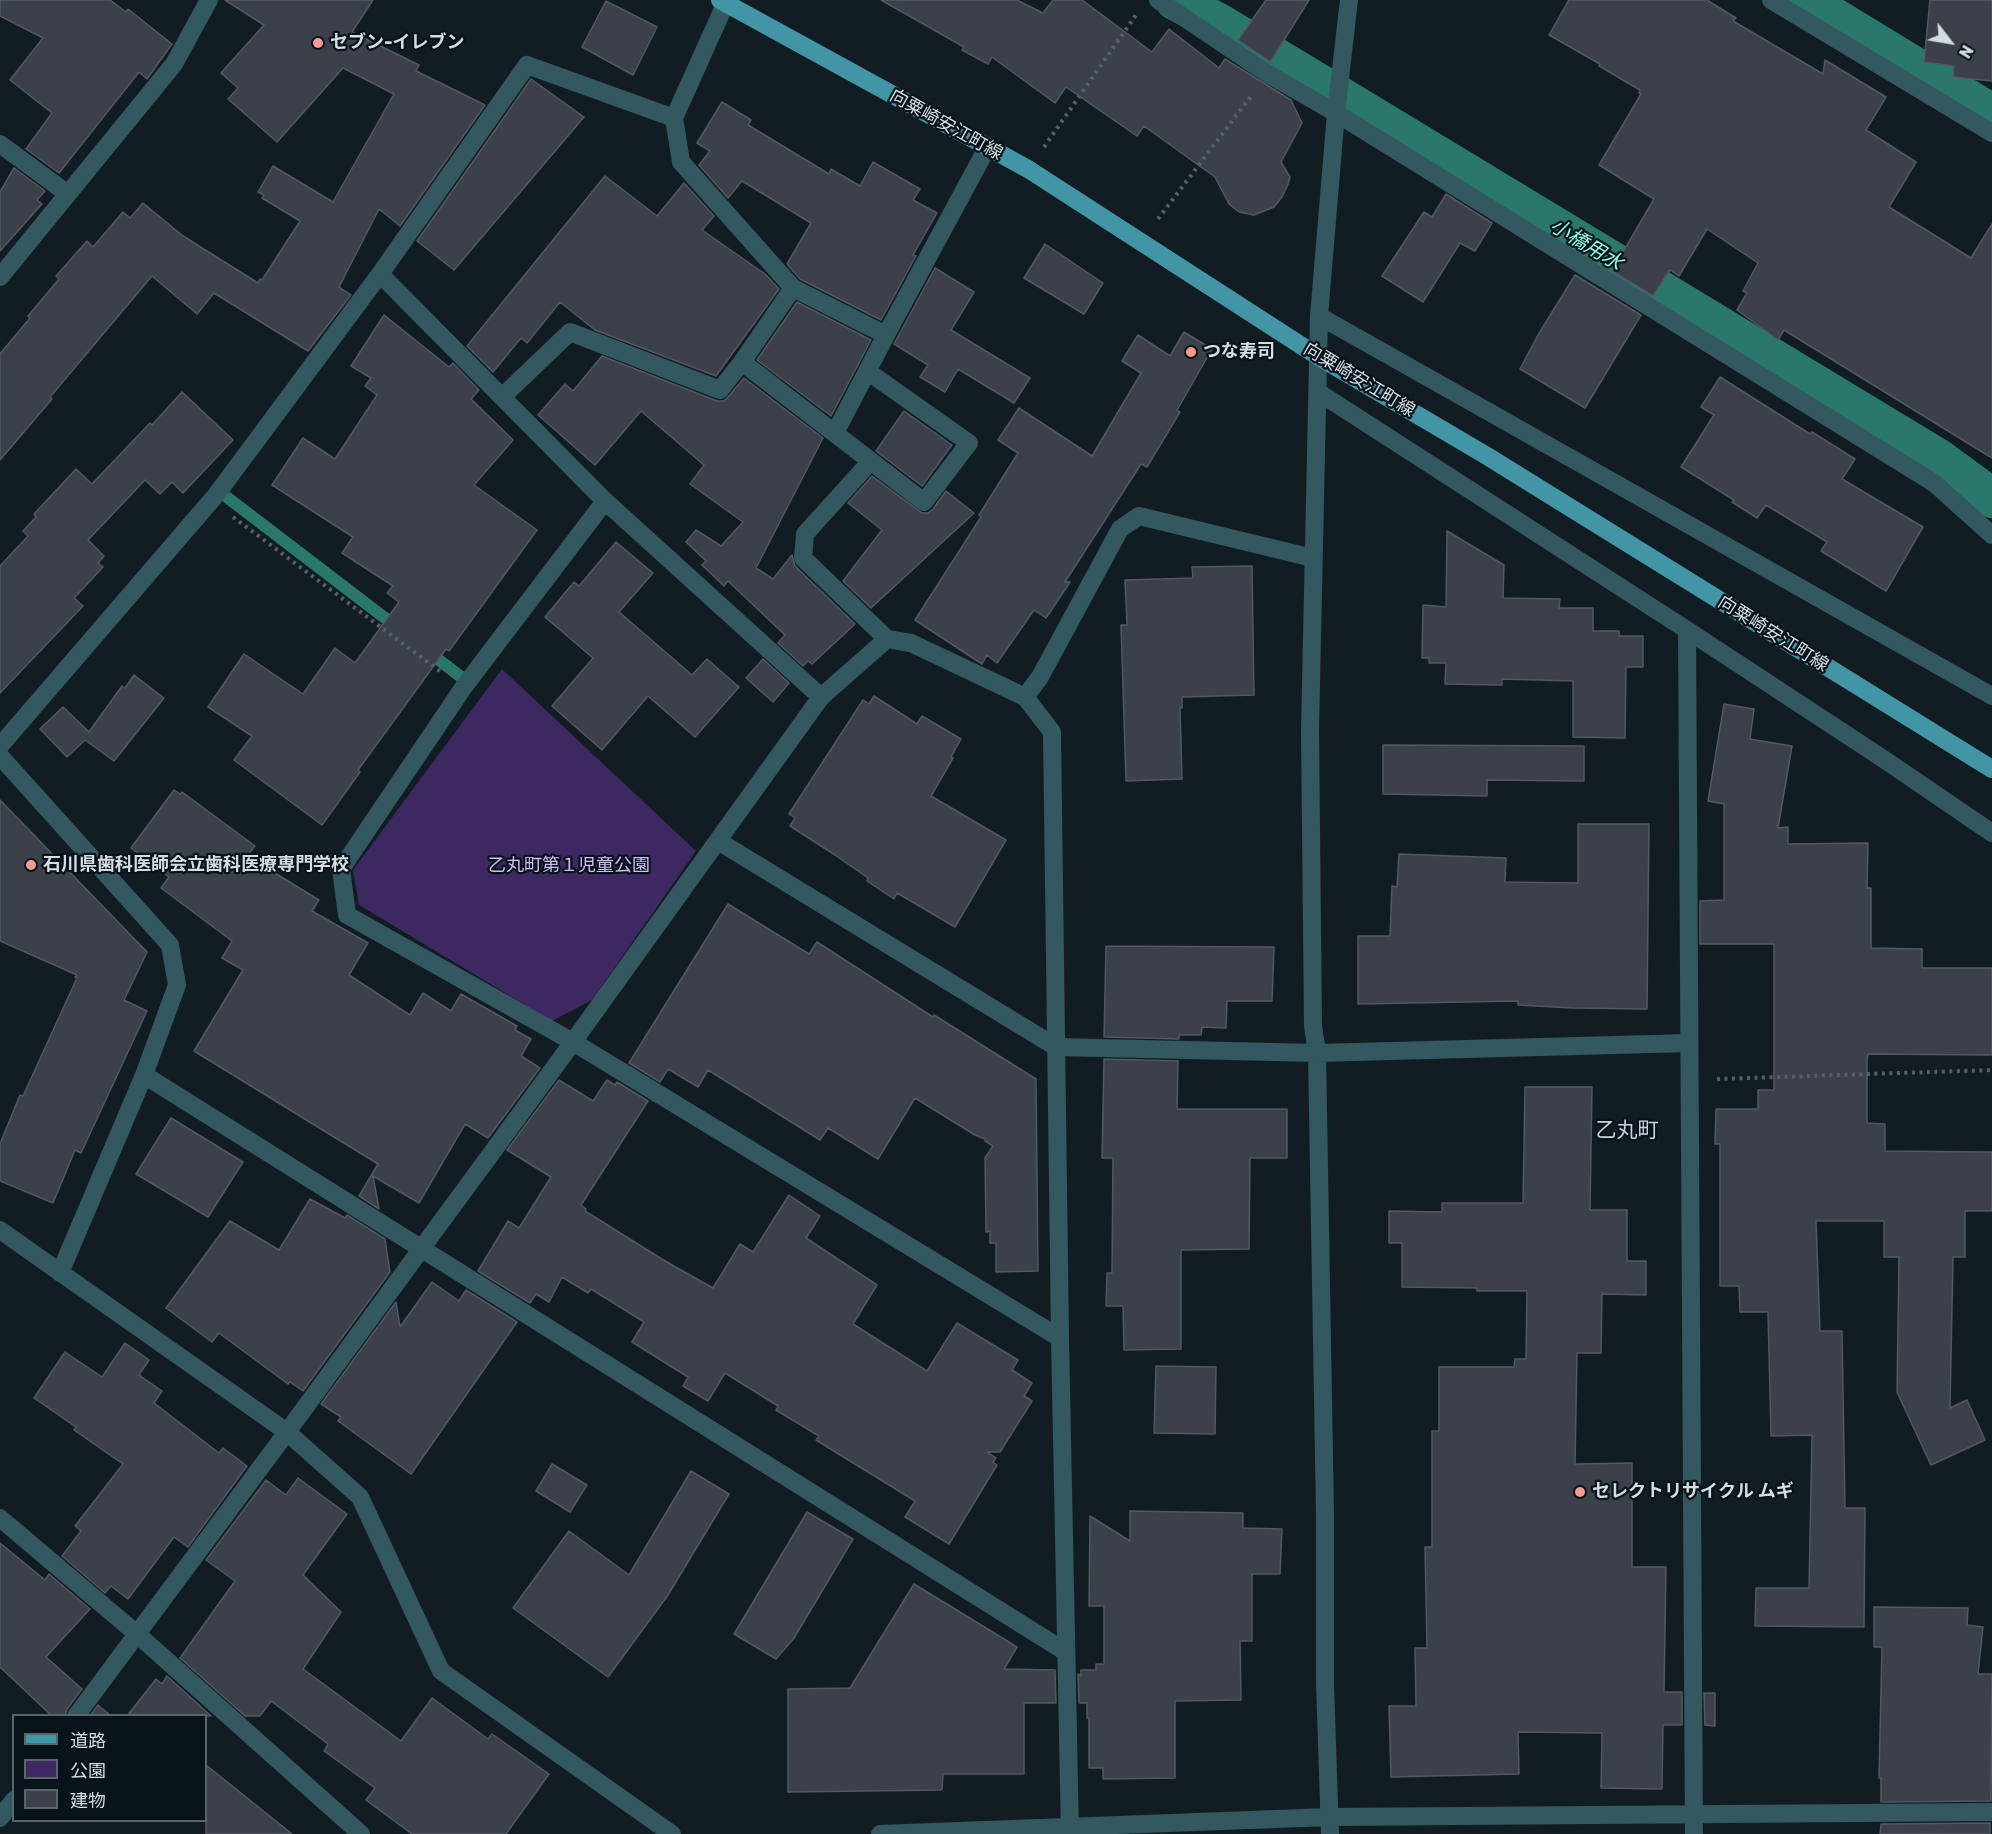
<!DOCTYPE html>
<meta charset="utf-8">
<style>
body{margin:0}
#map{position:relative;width:1992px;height:1834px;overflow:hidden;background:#121c23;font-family:Rubik,"Noto Sans JP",sans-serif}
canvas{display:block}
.legend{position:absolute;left:12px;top:1714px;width:195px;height:108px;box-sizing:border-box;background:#09131a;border:2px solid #5b646a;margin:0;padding:8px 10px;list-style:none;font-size:18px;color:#d6dde2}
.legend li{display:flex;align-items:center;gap:12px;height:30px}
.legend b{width:30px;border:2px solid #5b646a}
.north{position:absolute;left:1920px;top:12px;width:60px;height:60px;-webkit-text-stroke:4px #09131a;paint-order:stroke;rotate:121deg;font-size:16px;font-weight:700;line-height:24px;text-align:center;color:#d6dde2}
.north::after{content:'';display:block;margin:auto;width:21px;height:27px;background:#d6dde2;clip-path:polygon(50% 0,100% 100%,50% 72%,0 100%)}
</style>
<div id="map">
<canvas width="1992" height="1834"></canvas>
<ul class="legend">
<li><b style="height:8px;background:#4195a4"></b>道路</li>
<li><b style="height:16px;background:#3e2861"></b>公園</li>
<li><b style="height:16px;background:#3b404b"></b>建物</li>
</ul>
<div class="north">N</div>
</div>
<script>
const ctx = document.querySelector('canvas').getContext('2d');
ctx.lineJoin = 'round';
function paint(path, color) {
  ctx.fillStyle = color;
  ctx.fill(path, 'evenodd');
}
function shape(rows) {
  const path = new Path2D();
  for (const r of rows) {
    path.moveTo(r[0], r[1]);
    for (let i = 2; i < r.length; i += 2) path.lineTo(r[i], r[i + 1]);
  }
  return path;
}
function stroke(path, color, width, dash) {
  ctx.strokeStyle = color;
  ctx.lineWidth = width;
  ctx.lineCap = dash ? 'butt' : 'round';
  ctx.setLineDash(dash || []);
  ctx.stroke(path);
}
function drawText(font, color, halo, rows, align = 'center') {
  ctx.font = font + ' Rubik,"Noto Sans JP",sans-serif';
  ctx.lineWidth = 4.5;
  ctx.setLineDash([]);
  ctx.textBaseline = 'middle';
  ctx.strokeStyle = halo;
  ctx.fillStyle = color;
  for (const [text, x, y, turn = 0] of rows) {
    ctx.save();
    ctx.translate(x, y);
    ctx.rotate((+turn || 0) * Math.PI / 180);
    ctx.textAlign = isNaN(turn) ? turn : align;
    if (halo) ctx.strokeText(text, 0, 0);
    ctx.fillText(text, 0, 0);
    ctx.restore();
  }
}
const green = shape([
 [502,669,696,851,592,1000,552,1021,359,905,353,870]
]);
const stream = shape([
 [228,498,398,628],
 [426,650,465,680]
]);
const canal = shape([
 [1175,0,1222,25,1939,459,1992,498],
 [1805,0,1992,114]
]);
const building = shape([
 [0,0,110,0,126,12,128,9,172,44,147,79,139,72,59,173,26,149,52,113,10,80,43,38,0,16,0,0],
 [225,0,373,0,352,32,419,65,416,71,485,105,400,226,379,209,339,287,351,295,308,351,214,293,197,314,152,276,50,397,52,399,0,460,0,354,30,318,28,316,59,279,56,276,87,241,93,247,123,212,130,218,143,203,183,236,258,283,260,279,262,280,300,221,262,198,264,195,258,192,273,166,333,202,394,94,343,68,277,142,228,99,238,88,221,73,264,25,225,0],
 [881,0,1017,0,1043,13,1053,0,1082,0,1152,52,1169,29,1219,68,1225,59,1291,100,1302,123,1281,162,1290,177,1288,184,1282,197,1274,207,1254,215,1239,212,1229,204,1215,177,1144,126,1137,136,1066,87,1055,103,992,57,988,64,962,50,964,47,881,0],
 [1266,0,1309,0,1271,61,1272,63,1238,40,1266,0],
 [1569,0,1707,0,1736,18,1733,21,1823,74,1825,60,1886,97,1866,130,1916,162,1889,207,1971,258,1992,224,1992,458,1784,330,1778,340,1737,310,1747,293,1743,291,1758,263,1707,229,1679,276,1670,270,1653,296,1612,271,1654,199,1599,165,1641,94,1639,93,1640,90,1599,66,1600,64,1549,35,1569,0],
 [1930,0,1992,0,1992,81,1953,77,1954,66,1924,62,1930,0],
 [606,1,657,27,633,75,582,47,606,1],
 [531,79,584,117,454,270,417,241,531,79],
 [722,102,751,120,748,125,829,174,831,169,860,186,873,162,920,189,913,200,937,213,913,255,916,256,881,320,800,279,787,264,811,223,742,181,728,198,699,165,710,151,697,143,722,102],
 [14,168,45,191,37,200,42,204,0,251,0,192,14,168],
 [605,176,657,216,684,183,714,216,702,230,765,274,779,289,716,376,595,330,560,302,527,343,521,338,493,372,467,346,605,176],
 [1446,194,1492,223,1475,251,1460,243,1423,302,1382,276,1424,212,1432,217,1446,194],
 [1045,244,1103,283,1084,314,1024,278,1045,244],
 [935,268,974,292,951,330,1030,378,1014,403,958,369,945,392,920,377,928,365,894,344,935,268],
 [1575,275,1641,315,1585,408,1520,369,1538,335,1575,275],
 [797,302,871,340,831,416,757,360,797,302],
 [384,315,449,367,453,363,479,390,471,399,513,440,474,485,537,530,449,651,446,649,358,770,360,772,322,825,234,760,252,736,208,707,244,654,303,694,335,648,355,663,399,602,387,593,393,586,342,553,353,537,272,485,303,438,335,459,377,395,365,386,371,378,351,366,384,315],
 [1184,332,1212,349,1177,410,1180,412,1147,467,1141,464,1065,582,1070,582,1046,618,1034,610,997,663,987,655,982,664,915,620,981,517,979,515,1018,453,998,440,1019,408,1092,456,1141,373,1122,361,1138,335,1170,356,1184,332],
 [602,356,717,401,724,401,728,397,744,378,823,438,756,568,773,579,792,555,795,566,855,624,812,664,808,661,803,666,778,643,785,635,728,581,724,586,702,565,706,561,686,542,696,530,721,546,743,522,690,484,704,465,641,411,595,465,538,415,565,384,573,391,602,356],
 [1720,377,1810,434,1812,432,1855,459,1842,479,1923,527,1886,591,1821,551,1827,542,1766,505,1757,518,1732,502,1734,500,1681,467,1714,415,1701,407,1720,377],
 [182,392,233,440,183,493,172,482,160,494,145,480,88,540,104,556,98,563,103,567,74,598,83,606,0,693,0,566,28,536,23,531,36,517,34,514,76,469,92,484,150,423,152,425,182,392],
 [904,411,952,445,922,486,876,451,904,411],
 [872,476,922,513,928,513,933,509,946,491,974,513,871,608,843,581,882,530,848,503,872,476],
 [1447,531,1504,565,1503,598,1560,599,1559,608,1593,608,1593,631,1619,631,1619,636,1643,636,1643,667,1626,667,1625,738,1573,737,1573,681,1502,679,1502,685,1445,684,1446,663,1429,663,1429,658,1422,658,1423,605,1446,607,1447,531],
 [616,542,653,573,619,612,692,675,707,659,739,687,695,737,648,696,602,750,552,706,593,658,545,617,574,582,579,586,616,542],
 [1252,566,1254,695,1182,697,1182,708,1180,708,1182,779,1126,781,1121,625,1127,625,1125,580,1193,578,1192,567,1252,566],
 [763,659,789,683,773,702,746,678,763,659],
 [134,675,164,698,114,761,85,740,67,757,40,729,63,707,89,732,122,686,125,688,134,675],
 [874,696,917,724,922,716,961,739,951,757,953,758,931,796,1006,840,955,927,897,893,894,899,867,881,868,878,835,855,790,826,795,818,789,814,863,700,869,704,874,696],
 [1724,704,1754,709,1750,739,1792,746,1778,828,1788,827,1788,844,1868,843,1867,888,1871,888,1871,948,1922,949,1922,968,1992,968,1992,1055,1868,1054,1867,1059,1867,1123,1885,1124,1885,1151,1992,1152,1992,1211,1965,1211,1965,1257,1953,1257,1950,1408,1967,1400,1985,1440,1931,1465,1897,1392,1899,1257,1884,1257,1884,1221,1816,1221,1820,1331,1842,1331,1845,1508,1865,1508,1864,1627,1755,1626,1756,1588,1809,1588,1812,1435,1771,1436,1768,1312,1740,1312,1739,1286,1720,1286,1720,1144,1715,1144,1716,1109,1758,1109,1758,1090,1774,1090,1774,944,1700,944,1700,901,1724,900,1724,804,1708,801,1724,704],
 [1383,745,1584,746,1584,781,1487,780,1487,796,1383,794,1383,745],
 [174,790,180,794,182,792,255,846,247,856,319,900,312,911,368,943,349,975,410,1015,423,993,451,1011,461,994,517,1026,515,1030,531,1039,521,1056,540,1068,488,1138,465,1124,419,1203,373,1176,379,1209,359,1196,378,1164,194,1051,243,970,222,958,232,941,161,888,169,877,131,848,174,790],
 [0,800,147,952,124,1000,147,1011,81,1153,75,1150,53,1203,0,1181,0,1144,20,1095,23,1096,77,978,75,977,77,975,0,941,0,800],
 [1578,824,1649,824,1647,1009,1572,1008,1518,1005,1518,1001,1358,1004,1358,936,1390,936,1392,886,1397,887,1399,854,1506,858,1505,882,1578,883,1578,824],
 [728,904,809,954,817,942,933,1017,934,1015,1036,1079,1038,1271,996,1272,996,1243,990,1243,990,1231,986,1232,985,1158,993,1146,985,1141,985,1139,975,1135,915,1098,878,1159,828,1128,820,1140,708,1070,698,1087,668,1069,660,1082,629,1063,728,904],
 [1106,946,1274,947,1272,1001,1227,1001,1226,1028,1202,1027,1201,1035,1179,1035,1179,1039,1104,1037,1106,946],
 [1104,1059,1178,1061,1177,1109,1287,1109,1287,1158,1250,1158,1249,1249,1181,1250,1181,1349,1124,1350,1123,1306,1106,1306,1107,1273,1112,1273,1113,1158,1102,1158,1104,1059],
 [559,1080,593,1101,607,1080,615,1085,617,1082,648,1101,581,1205,586,1209,585,1211,665,1261,713,1288,740,1244,753,1252,789,1195,820,1216,806,1238,877,1285,853,1324,927,1371,957,1323,1018,1360,1012,1370,1032,1383,1024,1396,1032,1401,1000,1452,987,1452,996,1458,993,1462,997,1465,949,1544,905,1517,915,1501,816,1440,819,1436,776,1410,778,1406,725,1373,708,1401,683,1386,688,1377,632,1342,644,1322,591,1289,588,1293,562,1277,549,1302,536,1294,530,1303,478,1271,508,1221,519,1228,551,1177,507,1150,559,1080],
 [1525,1087,1592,1087,1590,1210,1627,1210,1627,1261,1646,1261,1646,1295,1602,1294,1601,1353,1577,1353,1575,1464,1632,1463,1632,1567,1666,1567,1664,1692,1682,1692,1682,1725,1663,1725,1662,1789,1601,1788,1602,1733,1518,1732,1519,1774,1391,1777,1389,1706,1416,1706,1415,1648,1427,1648,1425,1547,1432,1547,1432,1431,1439,1431,1439,1367,1514,1367,1515,1359,1526,1359,1527,1291,1477,1291,1477,1288,1402,1287,1402,1243,1389,1243,1389,1211,1442,1212,1442,1203,1523,1203,1525,1087],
 [171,1118,243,1162,208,1217,136,1174,171,1118],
 [310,1199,345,1218,347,1215,385,1239,390,1272,303,1391,290,1382,288,1384,219,1333,212,1342,166,1308,230,1221,279,1250,310,1199],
 [432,1282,459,1301,466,1290,517,1322,411,1474,338,1421,341,1417,321,1404,396,1302,400,1327,432,1282],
 [125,1343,149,1360,139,1375,162,1391,154,1403,219,1453,223,1448,247,1466,188,1547,174,1537,128,1599,111,1586,105,1593,62,1556,81,1531,75,1526,123,1464,74,1430,76,1427,34,1398,65,1352,102,1377,125,1343],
 [1156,1366,1216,1367,1215,1434,1154,1433,1156,1366],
 [552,1464,587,1485,570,1512,536,1491,552,1464],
 [691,1471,729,1494,668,1595,608,1677,513,1608,569,1531,629,1575,691,1471],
 [298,1478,347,1514,303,1575,341,1612,303,1669,401,1741,432,1698,488,1739,492,1734,549,1774,506,1834,412,1834,366,1800,375,1788,324,1751,328,1744,271,1701,260,1716,245,1716,180,1658,235,1581,206,1560,266,1480,286,1495,298,1478],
 [1130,1511,1243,1513,1243,1528,1282,1529,1280,1574,1252,1574,1252,1641,1240,1641,1241,1700,1175,1701,1175,1778,1103,1779,1103,1768,1089,1768,1089,1718,1087,1718,1087,1703,1079,1703,1078,1674,1081,1676,1081,1670,1096,1670,1096,1664,1104,1664,1104,1606,1089,1606,1090,1516,1130,1541,1130,1511],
 [807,1512,853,1539,794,1638,776,1659,734,1634,807,1512],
 [0,1543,45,1580,49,1574,90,1609,46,1657,82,1689,67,1709,65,1716,52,1716,0,1667,0,1543],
 [914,1584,1017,1647,1004,1669,1055,1670,1056,1703,1024,1703,1024,1774,943,1774,942,1790,788,1792,788,1689,850,1688,914,1584],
 [1874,1607,1968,1608,1967,1625,1983,1627,1978,1674,1992,1674,1991,1801,1881,1802,1881,1778,1879,1778,1882,1647,1874,1647,1874,1607],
 [167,1676,211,1716,127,1716,156,1679,162,1684,167,1676],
 [1704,1693,1715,1693,1715,1726,1705,1725,1704,1693],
 [98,1705,111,1716,90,1716,98,1705],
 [206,1765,292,1834,206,1834,206,1765],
 [1990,1823,1990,1834,1880,1834,1881,1824,1990,1823]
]);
const path = shape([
 [1044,147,1136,15],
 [1158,219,1251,96],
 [233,517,441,672],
 [1717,1079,1992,1070]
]);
const minor = shape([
 [1158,0,1268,74,1336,113,1934,483,1992,535],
 [1771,0,1992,133],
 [674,118,681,162,793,288,886,335,987,148],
 [0,144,68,194],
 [380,274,605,501,821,697],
 [0,277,174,64,209,0],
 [1319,316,1992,696],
 [742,362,924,502,969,443,867,371],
 [1318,392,1687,630,1885,760,1992,833],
 [502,397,570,332,720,390,742,362,793,288],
 [835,433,886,335],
 [871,461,805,534,803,558,887,639],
 [605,501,463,688,341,869,347,915,573,1042,1060,1338],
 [1687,630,1694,1834],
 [1025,697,1040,677,1120,529,1139,516,1313,558],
 [0,746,216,495,380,274,527,65,674,118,727,0],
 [0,756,170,945,177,985,144,1075,60,1273],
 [718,841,1056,1047,1317,1053,1689,1043],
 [144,1075,1066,1652],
 [0,1230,287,1432,360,1497,441,1671,672,1834],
 [0,1518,137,1634,361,1834],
 [76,1716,287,1432,573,1042,821,697,887,639,911,643,1025,697,1052,732,1060,1338,1070,1834],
 [0,1818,14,1800],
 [880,1834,1329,1817,1992,1812],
 [1330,1834,1325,1683,1325,1514,1317,1053,1313,1026,1310,730,1319,316,1336,113,1349,0]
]);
const major = shape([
 [720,0,1028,169,1319,357,1487,456,1992,769]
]);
const markers = [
 [318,43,6,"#f59c92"],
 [1191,352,6,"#f59c92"],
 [31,865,6,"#f59c92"],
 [1580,1492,6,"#f59c92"]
];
const poiNames = [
 ["セブン-イレブン",330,43],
 ["つな寿司",1203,352],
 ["石川県歯科医師会立歯科医療専門学校",43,865],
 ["セレクトリサイクル ムギ",1592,1492]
];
const streetNames = [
 ["向粟崎安江町線",946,125,29],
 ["向粟崎安江町線",1359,380,31],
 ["向粟崎安江町線",1773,634,32]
];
const parkNames = [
 ["乙丸町第１児童公園",569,866]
];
const waterNames = [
 ["小橋用水",1586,245,31]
];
const quarterNames = [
 ["乙丸町",1627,1131]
];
paint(green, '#3e2861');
stroke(stream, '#29786b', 12);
stroke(canal, '#29786b', 40);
paint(building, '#3b404b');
stroke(building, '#535864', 1.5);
stroke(path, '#565f65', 4, [3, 4.5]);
stroke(minor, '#33585f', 18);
stroke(major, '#4195a4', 18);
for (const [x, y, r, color] of markers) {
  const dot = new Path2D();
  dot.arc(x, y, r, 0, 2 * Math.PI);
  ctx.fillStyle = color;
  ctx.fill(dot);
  stroke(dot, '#09131a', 2);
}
drawText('bold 18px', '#d6dde2', '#09131a', poiNames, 'left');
drawText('18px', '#d6dde2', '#09131a', streetNames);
drawText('18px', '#cdbdf3', '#09131a', parkNames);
drawText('italic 20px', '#91fae7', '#09131a', waterNames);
drawText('21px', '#c6d4de', '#09131a', quarterNames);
</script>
